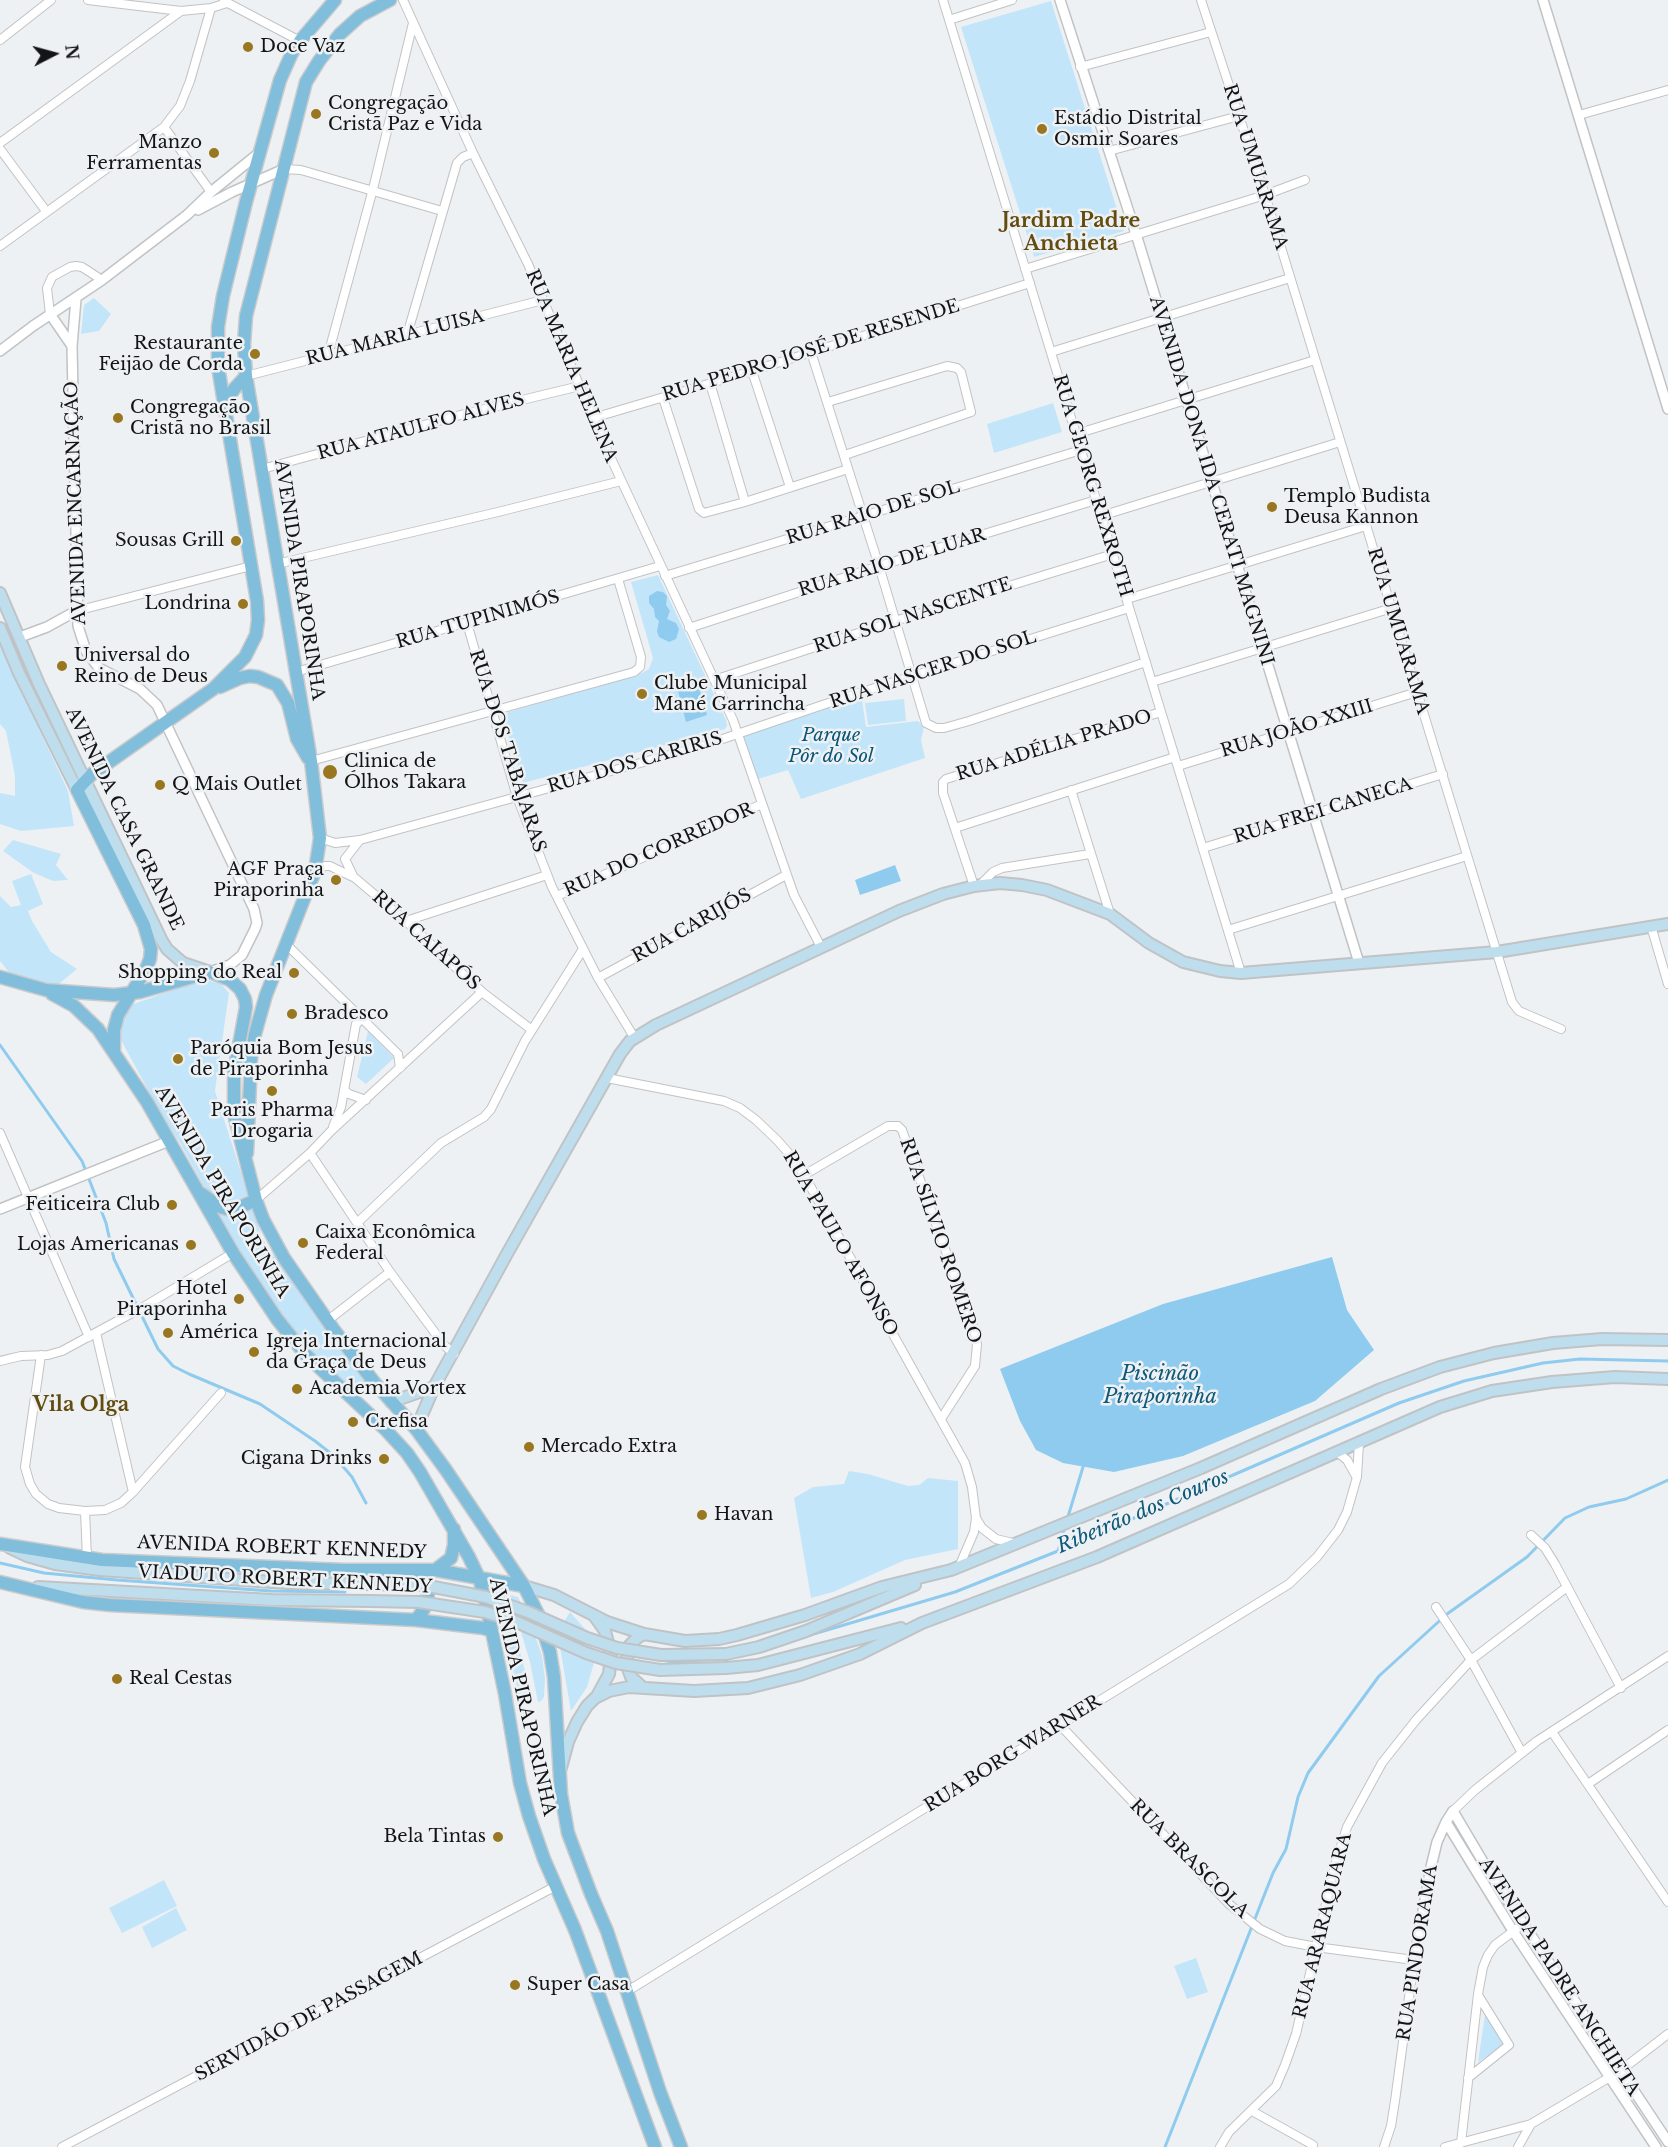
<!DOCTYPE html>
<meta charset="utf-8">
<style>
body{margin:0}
#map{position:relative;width:1668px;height:2147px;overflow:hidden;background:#eef1f3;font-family:"Libre Baskerville",serif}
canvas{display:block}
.north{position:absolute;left:24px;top:24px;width:60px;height:60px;-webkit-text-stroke:4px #eef1f3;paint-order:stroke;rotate:84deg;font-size:16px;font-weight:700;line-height:24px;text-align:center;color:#131415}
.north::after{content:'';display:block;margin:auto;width:21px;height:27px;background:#131415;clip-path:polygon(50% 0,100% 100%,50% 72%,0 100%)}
</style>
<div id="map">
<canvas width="1668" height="2147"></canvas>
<div class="north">N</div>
</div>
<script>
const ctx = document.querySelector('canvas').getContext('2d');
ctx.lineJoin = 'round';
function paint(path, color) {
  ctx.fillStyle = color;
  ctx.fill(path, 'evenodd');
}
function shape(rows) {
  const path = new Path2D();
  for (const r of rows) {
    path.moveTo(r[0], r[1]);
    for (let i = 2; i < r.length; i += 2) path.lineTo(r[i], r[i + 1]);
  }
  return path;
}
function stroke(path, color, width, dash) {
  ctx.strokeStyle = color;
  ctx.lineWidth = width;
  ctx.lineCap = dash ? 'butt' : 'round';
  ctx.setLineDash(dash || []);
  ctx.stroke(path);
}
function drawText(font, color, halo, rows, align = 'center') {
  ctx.font = font + ' "Libre Baskerville",serif';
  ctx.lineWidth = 5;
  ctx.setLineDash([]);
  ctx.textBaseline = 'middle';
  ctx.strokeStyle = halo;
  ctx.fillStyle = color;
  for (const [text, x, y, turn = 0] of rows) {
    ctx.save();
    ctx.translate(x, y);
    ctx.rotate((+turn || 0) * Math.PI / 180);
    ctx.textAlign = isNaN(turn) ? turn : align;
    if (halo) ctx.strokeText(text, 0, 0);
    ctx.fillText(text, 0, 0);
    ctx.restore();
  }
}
const green = shape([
 [1051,1,1124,231,1034,257,961,27],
 [94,298,111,314,99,331,81,334,84,305],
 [1053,403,1062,432,994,453,987,424],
 [658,575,726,720,727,726,725,729,523,783,502,714,640,674,649,669,653,658,631,582],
 [0,645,68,791,74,826,21,831,0,824,0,793,15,796,15,776,6,731,0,724],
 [861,693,866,727,918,721,924,727,921,740,925,758,801,799,788,770,758,779,743,736],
 [904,699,906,721,868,725,865,703],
 [13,840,61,854,56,865,68,880,53,881,34,873,3,851],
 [31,874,43,904,28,911,32,921,51,952,77,969,55,987,12,976,0,961,0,896,11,907,21,905,12,881],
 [210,981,221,984,229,993,215,1091,262,1238,334,1341,366,1381,360,1391,345,1388,315,1357,291,1329,246,1264,180,1143,164,1119,123,1044,120,1035,122,1018,131,1005,195,982],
 [368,1031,394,1058,366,1084,357,1077],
 [849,1471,868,1474,908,1486,919,1485,928,1478,958,1481,958,1549,905,1560,833,1592,811,1598,794,1498,813,1487,844,1484],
 [491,1592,498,1592,500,1594,515,1634,526,1674,530,1701,528,1704,519,1697,513,1670,503,1643,499,1622,490,1593],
 [510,1595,518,1597,530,1621,542,1656,545,1679,544,1697,541,1701,538,1702,530,1662],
 [570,1612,585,1629,591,1641,594,1663,587,1687,571,1711,560,1647,564,1622],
 [164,1880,177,1906,122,1933,109,1908],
 [176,1908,187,1930,152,1948,142,1927],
 [1196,1958,1208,1992,1187,1999,1174,1966],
 [1485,2015,1504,2045,1478,2062]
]);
const water = shape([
 [657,591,663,592,667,596,666,605,670,611,667,619,676,623,679,629,676,639,669,642,659,637,657,631,659,621,655,617,654,609,649,603,649,596],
 [697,681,707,715,686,722,677,687],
 [895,865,901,881,860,895,855,880],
 [1332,1257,1347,1310,1374,1350,1315,1401,1183,1456,1114,1472,1063,1463,1036,1450,1020,1421,1000,1369,1163,1304]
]);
const stream = shape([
 [0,1045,82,1161,106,1223,114,1259,158,1349,173,1366,189,1374,260,1404,315,1441,334,1456,352,1477,366,1503],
 [1067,1520,1083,1467],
 [1058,1551,1065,1527],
 [0,1563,44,1573,117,1580,271,1591,345,1592],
 [800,1638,955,1592,1058,1551,1399,1403,1464,1381,1543,1363,1580,1359,1668,1361],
 [630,1655,673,1662,718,1659],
 [1165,2147,1273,1873,1286,1849,1298,1797,1308,1773,1379,1676,1447,1614,1527,1557,1565,1518,1589,1507,1626,1499,1668,1480]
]);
const minor = shape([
 [88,0,181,11,211,8,227,3],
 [403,0,473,153,528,264,602,439,733,720,794,895,821,947],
 [943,0,1241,973],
 [1201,0,1265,195,1512,1002,1519,1011,1561,1029],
 [224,1,300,41],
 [949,20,1012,0],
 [0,40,51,0],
 [1080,67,1211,32],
 [1579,115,1668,90],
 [164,127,211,192],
 [0,143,181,11],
 [0,149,46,211],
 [1109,151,1239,116],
 [284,169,301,170,442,211],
 [0,246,164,127,180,106,190,81,211,8],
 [1025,269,1265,195,1305,180],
 [50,314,47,288,52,277,70,267,76,266,82,267,102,280],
 [407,335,457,163,463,157,473,153],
 [811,352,879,566,926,723,936,728,944,728,969,721,1146,662],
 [1051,352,1290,278],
 [328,355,373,189,413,23],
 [752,371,790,487],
 [246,376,543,300],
 [710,383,745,502],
 [663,398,699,509,704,513,745,502,848,469],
 [828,402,947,366,957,368,961,372,971,412,845,455],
 [593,418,752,371,1030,283],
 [1076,434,1315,360],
 [262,469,464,414,580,386],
 [1101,516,1340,442],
 [277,564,498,512,621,481],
 [665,576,1081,450],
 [1127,599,1366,526],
 [76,611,251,566],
 [467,623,517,797,552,887,598,978,634,1037],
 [689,628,879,566,1096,500],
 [296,672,660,566],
 [714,680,895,621,1113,554],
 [1152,682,1392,608],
 [311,761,634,672,640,667,641,657,618,579],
 [1178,766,1417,692],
 [1071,790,1110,914],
 [955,828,1175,757],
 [320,838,335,843,360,840,702,746,849,696,1129,608],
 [1203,848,1443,774],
 [315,871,325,866,330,866,355,878,406,921,482,992,532,1030],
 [353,876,345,859,359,841],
 [980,885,993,872,1002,868,1090,854],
 [974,886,943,793,943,782,946,779,1161,712],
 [557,896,762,804],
 [406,921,547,875],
 [1651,926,1668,984],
 [1228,930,1467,856],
 [286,944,398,1054,400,1068],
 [598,978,786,875],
 [607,1078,724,1101,740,1108,756,1120,777,1140,793,1158,804,1175,965,1463,972,1487,976,1518,974,1532,959,1567],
 [345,1091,349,1094,366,1100],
 [333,1127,341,1107,356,1024,363,1018],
 [0,1133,89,1337],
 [310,1153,390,1272,444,1345,454,1354],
 [804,1175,888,1126,898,1126,902,1130,974,1329,977,1344,975,1366,941,1419],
 [256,1200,310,1153,332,1130,482,992],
 [357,1223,441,1143,484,1117,491,1109,525,1041,583,949],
 [327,1321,390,1272],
 [96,1333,133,1492],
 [41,1355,25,1467,30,1484,36,1494,48,1504,59,1508,85,1511,105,1510,121,1503,133,1492,221,1393],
 [0,1361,21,1356,48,1355,62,1351,145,1306,233,1253],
 [1337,1452,1347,1460,1356,1476],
 [85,1511,87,1558],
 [976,1518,982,1528,996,1539,1013,1543],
 [1531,1535,1545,1548,1555,1564,1621,1688],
 [1436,1607,1471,1660,1522,1753],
 [1060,1725,1229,1904,1260,1929,1285,1941,1316,1947,1414,1960,1395,2101,1391,2126,1384,2147],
 [1552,1732,1668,1902],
 [1588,1784,1668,1730],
 [1453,1811,1475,1790,1537,1741,1668,1656],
 [626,1992,1289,1584,1317,1557,1338,1530,1347,1512,1357,1477,1359,1443],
 [1468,2078,1509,2045,1478,1995],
 [1252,2111,1313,2145],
 [1461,2143,1478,1994,1483,1967,1488,1955,1495,1945,1523,1924],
 [62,2147,556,1886],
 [1220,2147,1229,2132,1276,2086,1285,2065,1296,2034,1335,1865,1347,1827,1382,1763,1416,1720,1471,1660,1567,1587],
 [1445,2147,1531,2124,1620,2071,1668,2034],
 [1518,2147,1531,2124]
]);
const tertiary = shape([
 [1060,0,1136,234,1359,963],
 [1543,0,1668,409],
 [198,210,232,192,284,169],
 [76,299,72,346,78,626,86,651,99,668,140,689,157,705,254,909,257,923,255,929,242,955,230,965,210,972],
 [50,314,72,346],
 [0,351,33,326,102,280,187,215,211,192,259,153],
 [20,637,47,627,76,611],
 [0,1209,169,1141],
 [1446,1822,1513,1931,1656,2147],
 [1414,1960,1431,1867,1437,1842,1446,1822,1453,1811,1489,1872,1668,2142]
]);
const secondary = shape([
 [0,593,39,684,161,939,167,949,183,963,210,972],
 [0,628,19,673,77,790],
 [391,1402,434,1387],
 [416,1429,434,1387,508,1252,620,1054,630,1041,656,1025,899,911,943,894,974,886,1000,883,1022,885,1047,890,1110,914,1149,943,1183,962,1220,971,1241,973,1497,952,1668,924],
 [10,1548,27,1556,55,1564,100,1570,287,1583,360,1584],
 [524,1586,554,1595,607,1622,644,1634,685,1641,719,1639,737,1635,805,1615,882,1587,951,1570,1201,1468,1381,1389,1440,1367,1494,1353,1553,1343,1602,1339,1668,1340],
 [38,1587,272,1600,370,1601],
 [595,1617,605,1631,611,1654,609,1674,597,1696],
 [726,1654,759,1647,806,1631,915,1585],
 [726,1668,758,1665,901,1628],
 [642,1687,631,1677,626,1663,630,1645,637,1638,644,1634],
 [561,1768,568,1742,577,1722,587,1706,595,1698,609,1691,629,1687,694,1691,748,1688,800,1675,860,1654,922,1623,1097,1557,1440,1407,1492,1391,1552,1382,1615,1377,1668,1379]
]);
const primary = shape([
 [224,404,235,388,246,376],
 [220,687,240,678,250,676,258,677,277,685,288,703,297,739,308,758],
 [0,977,46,990,114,995,140,992,210,972,230,980,240,989,245,999,246,1007,234,1072,234,1114,256,1200,263,1219,284,1258,334,1330,374,1382,416,1429,446,1470,524,1586,538,1614,550,1652,554,1677,561,1794,568,1833,591,1894,607,1931,660,2092,681,2147],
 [52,994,74,1006,98,1029,147,1102,233,1253,277,1319,305,1354,385,1429,407,1453,420,1472,469,1557,479,1578,486,1603,505,1694,520,1783,529,1816,544,1859,575,1930,655,2147],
 [114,1050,114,1030,118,1015,146,969,150,959,151,949,144,925,77,790,92,774,213,689,245,657,256,635,258,620,257,601,222,391,218,366,218,327,223,296,246,202,280,80,292,53,300,41,335,0],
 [247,1153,251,1059,255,1034,266,995,315,871,320,838,311,761,246,376,244,344,246,316,306,82,319,61,340,34,360,16,390,0],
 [202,1194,220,1207,227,1209,240,1207,256,1200],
 [0,1544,102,1560,344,1570,435,1570,524,1586],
 [435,1570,451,1558,454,1545,454,1529],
 [0,1582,83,1602,110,1605,416,1620,483,1628,492,1631],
 [416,1620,424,1609,428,1594,426,1583,420,1570]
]);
const secondaryBridge = shape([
 [360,1584,423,1585,486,1597,528,1612,587,1638,617,1648,661,1655,726,1654],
 [370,1601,419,1602,485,1612,512,1620,586,1653,616,1663,660,1670,726,1668]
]);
const markers = [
 [248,47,6,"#997620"],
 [316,114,6,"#997620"],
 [1042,129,6,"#997620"],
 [214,153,6,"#997620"],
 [255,354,6,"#997620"],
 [118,418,6,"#997620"],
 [1272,507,6,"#997620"],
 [236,541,6,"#997620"],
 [243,604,6,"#997620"],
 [62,666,6,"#997620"],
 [642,694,6,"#997620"],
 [330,772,8,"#997620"],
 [160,785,6,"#997620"],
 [336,880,6,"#997620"],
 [294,973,6,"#997620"],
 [292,1014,6,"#997620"],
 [178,1059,6,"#997620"],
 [272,1091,6,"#997620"],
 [172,1205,6,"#997620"],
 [303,1243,6,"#997620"],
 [191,1245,6,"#997620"],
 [239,1299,6,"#997620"],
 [168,1333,6,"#997620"],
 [254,1352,6,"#997620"],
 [297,1389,6,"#997620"],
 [353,1422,6,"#997620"],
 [529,1447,6,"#997620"],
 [384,1459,6,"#997620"],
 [702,1515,6,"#997620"],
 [117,1679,6,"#997620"],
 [498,1837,6,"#997620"],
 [515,1985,6,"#997620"]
];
const poiNames = [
 ["Doce Vaz",260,47],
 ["Congregação",328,104],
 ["Cristã Paz e Vida",328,125],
 ["Estádio Distrital",1054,119],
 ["Osmir Soares",1054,140],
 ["Manzo",202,143,"right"],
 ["Ferramentas",202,164,"right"],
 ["Restaurante",243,344,"right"],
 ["Feijão de Corda",243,365,"right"],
 ["Congregação",130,408],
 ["Cristã no Brasil",130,429],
 ["Templo Budista",1284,497],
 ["Deusa Kannon",1284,518],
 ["Sousas Grill",224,541,"right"],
 ["Londrina",231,604,"right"],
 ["Universal do",74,656],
 ["Reino de Deus",74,677],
 ["Clube Municipal",654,684],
 ["Mané Garrincha",654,705],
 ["Clinica de",344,762],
 ["Ólhos Takara",344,783],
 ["Q Mais Outlet",172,785],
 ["AGF Praça",324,870,"right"],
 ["Piraporinha",324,891,"right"],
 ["Shopping do Real",282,973,"right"],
 ["Bradesco",304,1014],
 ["Paróquia Bom Jesus",190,1049],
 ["de Piraporinha",190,1070],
 ["Paris Pharma",272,1111,"center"],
 ["Drogaria",272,1132,"center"],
 ["Feiticeira Club",160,1205,"right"],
 ["Caixa Econômica",315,1233],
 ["Federal",315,1254],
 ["Lojas Americanas",179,1245,"right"],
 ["Hotel",227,1289,"right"],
 ["Piraporinha",227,1310,"right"],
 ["América",180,1333],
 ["Igreja Internacional",266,1342],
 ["da Graça de Deus",266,1363],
 ["Academia Vortex",309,1389],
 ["Crefisa",365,1422],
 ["Mercado Extra",541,1447],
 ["Cigana Drinks",372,1459,"right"],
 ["Havan",714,1515],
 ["Real Cestas",129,1679],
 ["Bela Tintas",486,1837,"right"],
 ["Super Casa",527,1985]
];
const streetNames = [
 ["RUA UMUARAMA",1255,167,72],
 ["RUA MARIA LUISA",395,338,-14],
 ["RUA PEDRO JOSÉ DE RESENDE",811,351,-17],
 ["RUA MARIA HELENA",571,366,67],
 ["RUA ATAULFO ALVES",421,427,-15],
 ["AVENIDA DONA IDA CERATI MAGNINI",1211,481,73],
 ["RUA GEORG REXROTH",1092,486,73],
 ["AVENIDA ENCARNAÇÃO",76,503,-92],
 ["RUA RAIO DE SOL",873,513,-17],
 ["RUA RAIO DE LUAR",892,563,-17],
 ["AVENIDA PIRAPORINHA",299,580,81],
 ["RUA SOL NASCENTE",913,616,-18],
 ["RUA TUPINIMÓS",478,620,-16],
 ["RUA UMUARAMA",1398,631,73],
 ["RUA NASCER DO SOL",933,670,-18],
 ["RUA JOÃO XXIII",1297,729,-17],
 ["RUA ADÉLIA PRADO",1054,746,-17],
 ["RUA DOS TABAJARAS",507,751,72],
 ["RUA DOS CARIRIS",635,763,-16],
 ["RUA FREI CANECA",1323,811,-17],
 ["AVENIDA CASA GRANDE",124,819,64],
 ["RUA DO CORREDOR",659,850,-24],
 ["RUA CARIJÓS",692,926,-29],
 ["RUA CAIAPÓS",426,941,42],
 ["AVENIDA PIRAPORINHA",222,1192,59],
 ["RUA SÍLVIO ROMERO",940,1241,71],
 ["RUA PAULO AFONSO",840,1244,60],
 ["AVENIDA ROBERT KENNEDY",282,1548,2],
 ["VIADUTO ROBERT KENNEDY",285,1580,3],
 ["AVENIDA PIRAPORINHA",522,1697,77],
 ["RUA BORG WARNER",1013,1754,-32],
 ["RUA BRASCOLA",1189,1859,45],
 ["RUA ARARAQUARA",1323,1926,-76],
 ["RUA PINDORAMA",1418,1953,-81],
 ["AVENIDA PADRE ANCHIETA",1559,1977,57],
 ["SERVIDÃO DE PASSAGEM",309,2017,-28]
];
const parkNames = [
 ["Parque",831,736],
 ["Pôr do Sol",831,757]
];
const neighbourhoodNames = [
 ["Jardim Padre",1071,221],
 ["Anchieta",1071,244],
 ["Vila Olga",81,1405]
];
const waterNames = [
 ["Piscinão",1160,1374],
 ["Piraporinha",1160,1397],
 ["Ribeirão dos Couros",1143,1512,-23]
];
paint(green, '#c3e5fa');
paint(water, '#8fcbee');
stroke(stream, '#8fcbee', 3);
stroke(minor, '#c0c3c5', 10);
stroke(tertiary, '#c0c3c5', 12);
stroke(secondary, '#c0c3c5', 14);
stroke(primary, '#cbcbcc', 15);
stroke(minor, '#fff', 8);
stroke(tertiary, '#fff', 9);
stroke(secondary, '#bfdeed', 10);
stroke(primary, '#80bedc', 12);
stroke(secondaryBridge, '#c0c3c5', 14, []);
stroke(secondaryBridge, '#bfdeed', 10);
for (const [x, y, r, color] of markers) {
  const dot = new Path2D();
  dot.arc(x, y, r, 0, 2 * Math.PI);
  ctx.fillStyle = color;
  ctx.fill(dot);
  stroke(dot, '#eef1f3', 2);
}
drawText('18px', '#131415', '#eef1f3', poiNames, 'left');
drawText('18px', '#131415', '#eef1f3', streetNames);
drawText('italic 18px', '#085578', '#eef1f3', parkNames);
drawText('bold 20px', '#634c10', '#eef1f3', neighbourhoodNames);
drawText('italic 20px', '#0f597b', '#eef1f3', waterNames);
</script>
